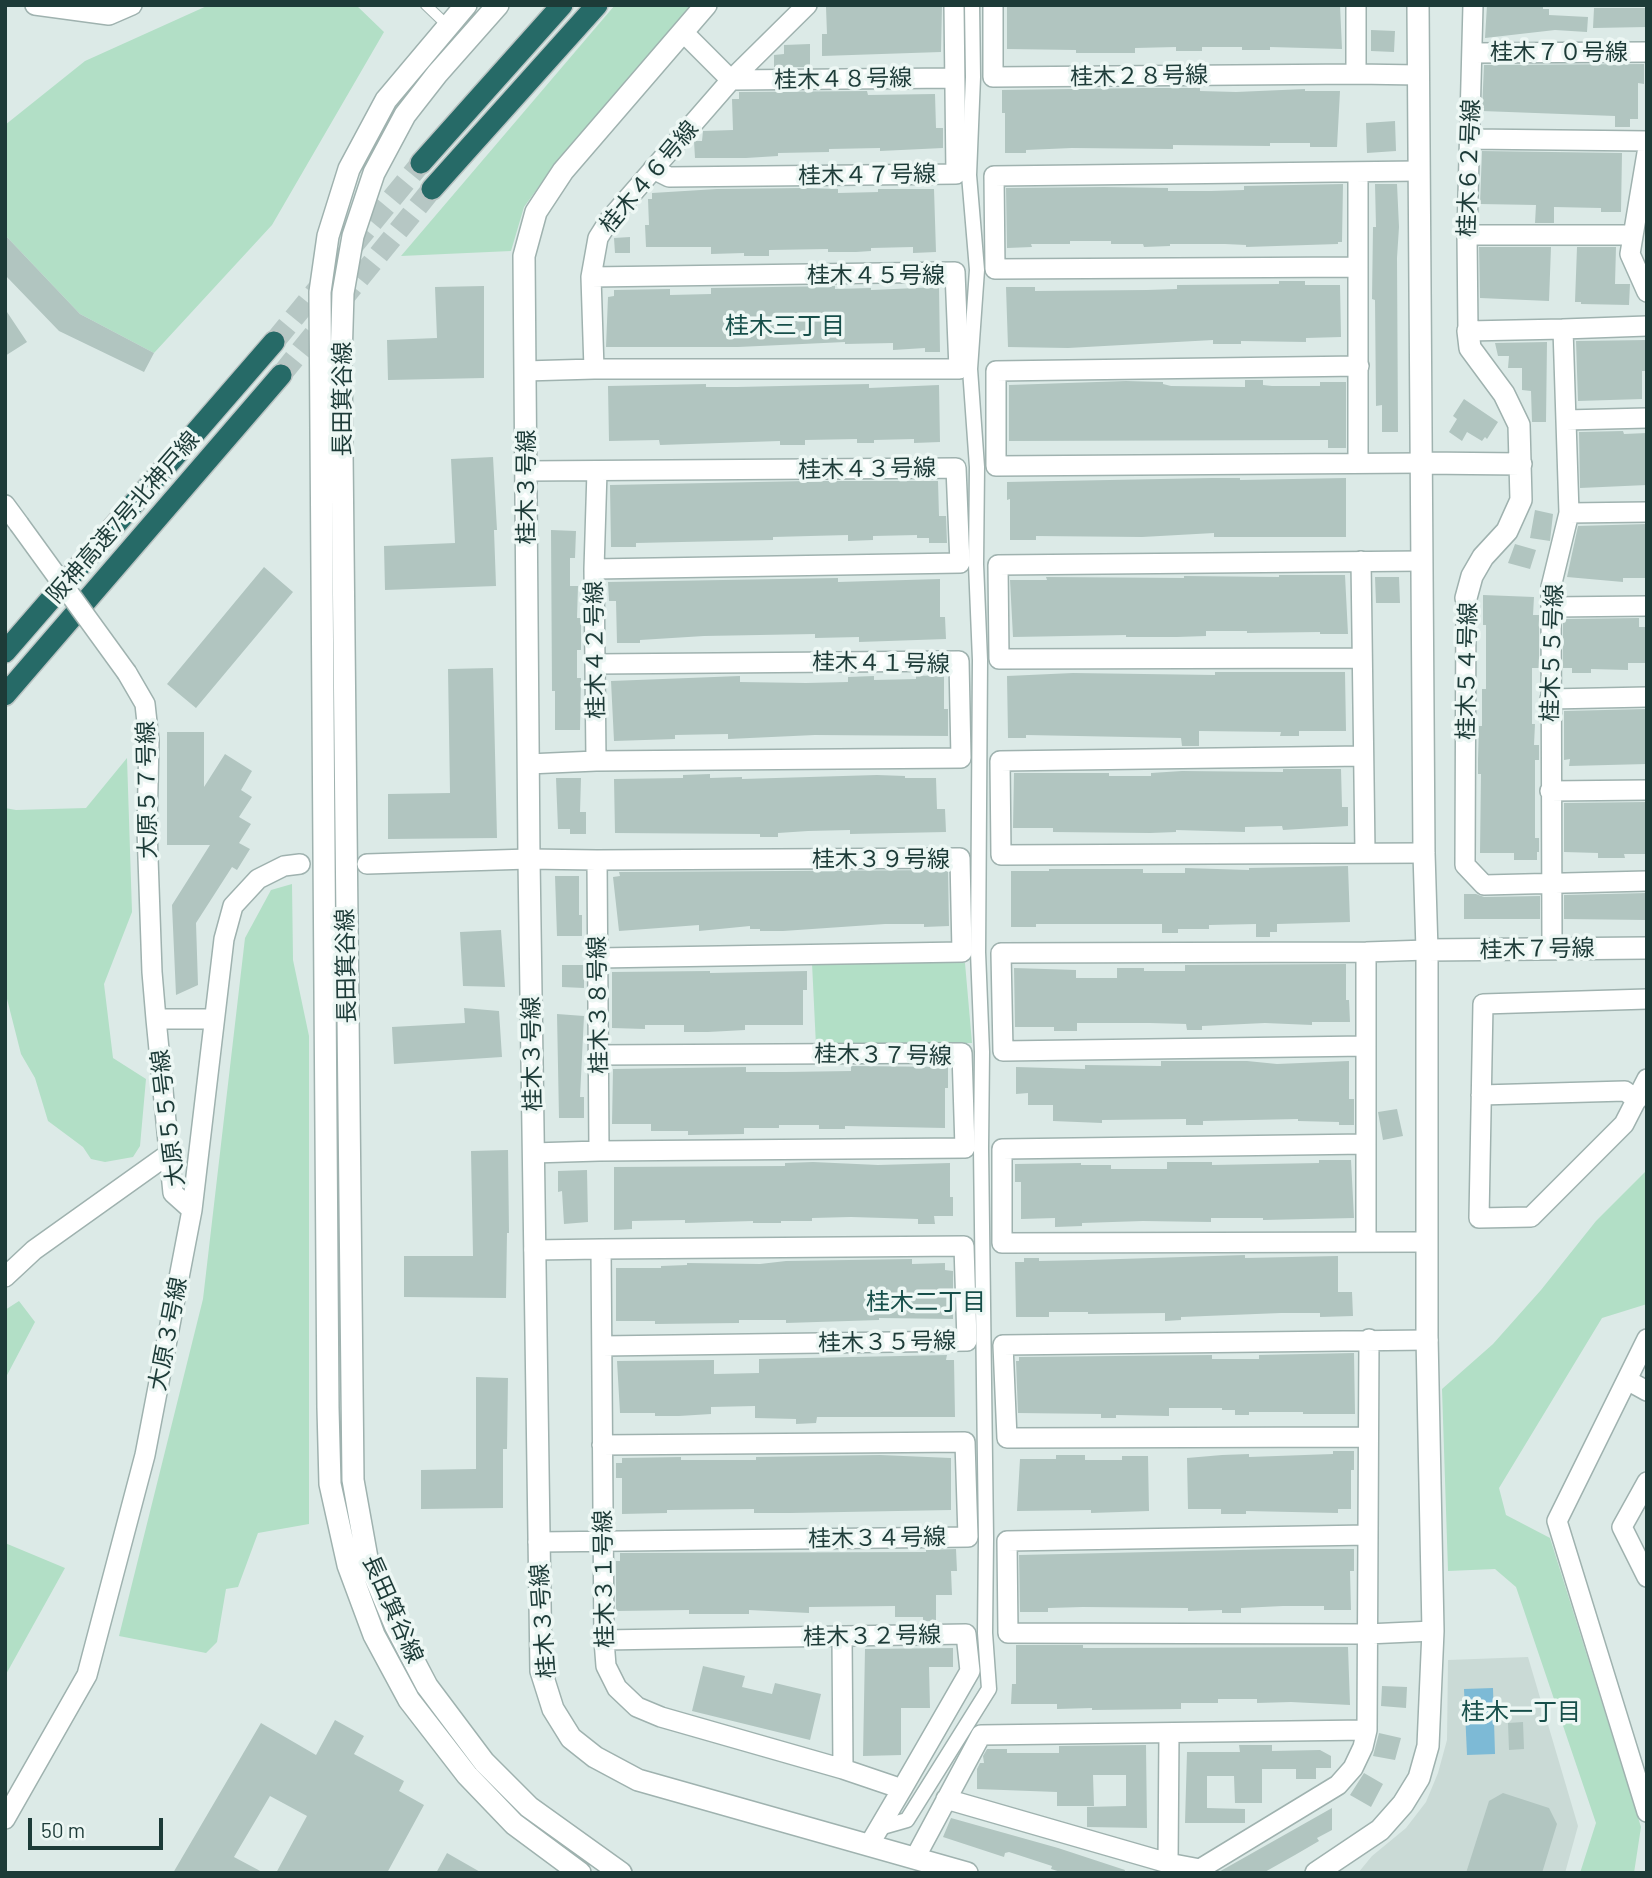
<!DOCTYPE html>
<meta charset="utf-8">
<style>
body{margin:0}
#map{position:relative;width:1652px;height:1878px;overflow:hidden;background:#dceae7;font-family:Barlow,sans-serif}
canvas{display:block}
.frame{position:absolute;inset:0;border:7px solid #1d3b38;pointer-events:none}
.scale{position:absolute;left:28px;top:1818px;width:135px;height:32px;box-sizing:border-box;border:4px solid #1d3b38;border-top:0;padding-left:9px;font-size:21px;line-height:24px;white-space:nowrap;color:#1d3b38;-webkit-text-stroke:5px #edf7f4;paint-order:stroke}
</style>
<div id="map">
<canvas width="1652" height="1878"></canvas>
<div class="frame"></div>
<div class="scale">50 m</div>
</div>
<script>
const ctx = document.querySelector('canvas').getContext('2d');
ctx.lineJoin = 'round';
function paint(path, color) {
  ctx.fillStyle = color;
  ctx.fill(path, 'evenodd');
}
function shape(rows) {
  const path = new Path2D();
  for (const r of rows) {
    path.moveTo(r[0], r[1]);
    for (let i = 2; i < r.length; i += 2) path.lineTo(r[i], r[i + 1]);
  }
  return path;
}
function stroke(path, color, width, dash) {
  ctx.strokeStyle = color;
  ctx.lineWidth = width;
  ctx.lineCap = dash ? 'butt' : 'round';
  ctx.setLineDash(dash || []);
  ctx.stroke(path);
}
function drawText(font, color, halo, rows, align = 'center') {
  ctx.font = font + ' Barlow,"Noto Sans JP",sans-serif';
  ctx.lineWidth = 7;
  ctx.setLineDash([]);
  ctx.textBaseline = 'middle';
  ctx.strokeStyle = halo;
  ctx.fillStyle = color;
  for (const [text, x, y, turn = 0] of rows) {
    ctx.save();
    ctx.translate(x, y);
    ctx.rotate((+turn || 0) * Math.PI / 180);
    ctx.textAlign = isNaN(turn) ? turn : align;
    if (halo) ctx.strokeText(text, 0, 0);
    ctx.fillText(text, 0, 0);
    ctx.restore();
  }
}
const built = shape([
 [1528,1657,1578,1826,1565,1873,1358,1873,1372,1856,1406,1828,1426,1802,1438,1773,1447,1740,1448,1660]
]);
const green = shape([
 [209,5,356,5,384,32,272,225,154,353,80,314,5,235,5,125,85,61],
 [615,5,696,5,561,156,524,207,511,251,401,256],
 [127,758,132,912,104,984,113,1058,146,1079,140,1146,133,1157,105,1162,91,1159,83,1147,48,1121,35,1078,21,1054,5,991,5,808,16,810,86,808],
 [292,884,293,960,309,1036,309,1524,258,1533,238,1587,226,1589,217,1642,206,1653,119,1636,203,1299,245,938,271,890],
 [812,963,965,963,972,1043,816,1046],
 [1647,1170,1647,1304,1602,1318,1499,1488,1506,1515,1550,1538,1641,1827,1634,1873,1580,1873,1596,1823,1516,1587,1495,1569,1448,1571,1442,1389,1493,1344,1541,1290,1596,1221],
 [19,1301,35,1322,5,1379,5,1310],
 [5,1543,65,1568,5,1676]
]);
const water = shape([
 [1493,1688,1495,1754,1467,1755,1464,1689]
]);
const building = shape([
 [830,5,942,5,941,52,822,56,822,34,827,34,826,7],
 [1007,5,1340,5,1342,49,1270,47,1270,50,1242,50,1242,47,1202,47,1202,51,1176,51,1176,47,1135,48,1135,53,1076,53,1076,50,1007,49],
 [1487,5,1543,5,1543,9,1549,9,1549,15,1588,17,1587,32,1555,30,1485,38],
 [1594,8,1647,8,1647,27,1593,28],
 [1371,30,1395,31,1394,52,1371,51],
 [810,44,810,67,774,67,774,55,784,54,784,45],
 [1644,64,1644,84,1638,83,1638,119,1630,119,1630,127,1615,127,1615,116,1482,111,1484,65],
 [1142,88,1200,88,1200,91,1236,92,1305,89,1305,91,1340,91,1337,147,1310,147,1310,143,1270,143,1270,146,1173,145,1173,149,1072,148,1026,150,1026,153,1005,153,1005,113,1002,113,1002,90],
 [867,91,868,95,935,94,936,128,943,128,943,148,880,151,880,148,829,149,829,152,778,153,778,156,746,158,695,158,694,141,702,141,703,131,733,130,732,99,739,99,739,92],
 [1395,121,1396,151,1367,153,1366,123],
 [1482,151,1622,153,1621,212,1601,212,1601,208,1554,207,1554,223,1535,223,1536,205,1480,204],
 [1343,184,1342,242,1338,242,1338,244,1246,247,1246,245,1225,244,1170,244,1170,246,1144,247,1143,244,1111,244,1111,241,1070,241,1070,244,1031,244,1032,247,1007,248,1006,188,1104,187,1168,188,1168,191,1211,191,1244,190,1244,186],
 [1375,184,1397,184,1399,227,1397,258,1398,432,1382,432,1382,405,1376,406,1375,300,1372,299,1373,227,1376,227],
 [804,188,838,189,838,193,878,192,878,189,934,189,936,252,913,253,913,247,871,248,871,251,856,252,828,252,828,249,769,250,769,256,744,256,744,253,711,254,711,247,646,247,645,225,649,225,648,199,652,199,652,193,717,189],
 [5,235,80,314,154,353,144,372,59,331,5,275],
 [630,237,630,253,615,253,614,238],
 [1479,247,1551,247,1549,301,1480,298],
 [1577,247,1616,247,1615,284,1630,284,1629,305,1581,304,1581,302,1575,302],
 [1279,281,1305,281,1305,285,1340,285,1341,337,1306,338,1306,342,1241,341,1241,344,1213,344,1213,340,1068,348,1008,347,1006,287,1035,287,1035,291,1147,290,1177,289,1177,285,1279,284],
 [484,286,484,378,388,380,387,340,437,338,435,287],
 [835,286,835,289,871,288,871,290,939,287,940,352,925,352,925,348,893,350,893,343,845,344,845,342,738,347,606,347,608,297,614,296,614,290,670,289,670,295,711,294,711,288],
 [5,309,27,342,5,356],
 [1647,340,1647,371,1642,371,1642,399,1578,401,1576,341],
 [1547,342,1546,422,1532,422,1531,391,1522,390,1522,368,1508,368,1509,356,1498,356,1495,343],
 [1245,380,1263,380,1263,385,1272,386,1320,386,1320,382,1346,382,1346,448,1328,448,1328,440,1009,441,1009,385,1126,381,1163,382,1163,384,1171,386,1245,387],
 [706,384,706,387,737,387,869,384,869,388,939,385,940,442,914,443,914,439,874,440,874,443,857,443,857,439,805,440,805,445,780,445,780,441,660,445,659,440,609,441,608,386],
 [1464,399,1498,422,1487,439,1485,437,1482,441,1467,432,1462,441,1449,432,1457,419,1453,416],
 [1623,431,1624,434,1647,433,1647,485,1580,488,1579,432],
 [493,457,497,530,494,530,496,586,385,590,384,546,455,543,451,459],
 [1212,478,1240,478,1240,480,1346,478,1346,537,1214,537,1214,533,1142,537,1036,536,1036,540,1010,540,1010,499,1007,500,1007,482],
 [806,481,938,481,939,516,946,516,947,543,929,543,929,538,917,538,917,535,873,536,873,540,848,541,848,535,773,537,773,540,636,543,636,547,611,547,610,485],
 [1535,510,1553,514,1550,541,1530,538],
 [1647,524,1647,578,1623,578,1623,582,1567,577,1578,526],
 [551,530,576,531,575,558,570,558,570,586,578,586,577,618,581,618,581,650,577,650,577,678,581,678,580,730,555,730,555,691,552,691],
 [1515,544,1536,550,1530,569,1508,563],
 [264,567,293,592,196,708,167,684],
 [1279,575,1345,575,1348,634,1320,634,1320,632,1247,633,1247,631,1206,631,1206,636,1177,637,1126,637,1126,635,1013,637,1010,580,1047,580,1046,577,1184,578,1184,576,1279,577],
 [1375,577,1399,577,1400,603,1376,603],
 [838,578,838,582,940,579,940,617,945,617,946,639,859,642,859,637,815,638,815,634,704,636,640,640,640,643,617,643,616,601,609,601,608,582],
 [1483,595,1534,597,1533,615,1539,615,1539,668,1532,668,1532,724,1535,724,1534,745,1539,745,1539,760,1535,760,1535,838,1539,838,1539,852,1537,852,1537,860,1514,860,1514,853,1480,853,1481,774,1478,774,1478,759,1479,726,1482,726,1482,689,1486,689,1486,625,1483,625],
 [1639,618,1639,627,1646,627,1646,663,1628,663,1628,670,1591,669,1591,673,1572,673,1572,668,1563,668,1563,619],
 [493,668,497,838,388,839,388,794,450,793,448,669],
 [1215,672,1345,672,1346,731,1299,731,1299,736,1280,736,1281,732,1199,731,1199,746,1182,746,1181,738,1026,735,1026,738,1008,738,1007,676,1073,673,1215,675],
 [944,675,944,709,948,709,948,736,815,735,728,739,728,734,675,735,675,739,614,741,611,681,740,676,740,682,806,683,848,682,848,677,874,676,874,680,916,679,916,676],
 [1646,709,1647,764,1569,766,1570,759,1564,760,1564,711],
 [167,732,204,732,204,787,225,754,252,771,241,790,252,797,239,817,251,824,239,843,250,849,237,870,232,867,196,923,198,985,176,995,172,905,210,845,167,845],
 [1283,769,1341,769,1342,807,1348,807,1348,826,1283,830,1282,826,1245,827,1245,832,1176,830,1176,832,1150,833,1053,832,1053,828,1013,828,1014,773,1109,773,1109,776,1151,776,1151,773,1182,771,1283,772],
 [710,774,710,778,742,777,742,779,877,775,905,776,905,778,936,778,937,809,945,809,946,832,850,834,850,830,808,831,778,833,778,837,760,837,760,834,615,833,614,779,683,778,683,775],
 [556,778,581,778,580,812,586,812,586,834,570,834,570,829,558,829],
 [1647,802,1647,854,1624,854,1625,858,1598,858,1598,853,1564,852,1564,803],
 [1348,866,1350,922,1277,924,1277,932,1270,932,1270,937,1256,937,1256,924,1209,925,1209,929,1178,929,1178,933,1162,933,1162,924,1036,924,1036,927,1011,927,1011,871,1049,871,1049,869,1143,869,1143,873,1185,873,1185,868,1249,870,1249,868],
 [948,870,949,926,924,927,924,924,885,924,783,931,760,931,760,929,750,929,750,926,699,931,699,925,619,931,613,877,620,876,619,872],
 [555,876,579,876,579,915,582,915,582,936,557,936],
 [1647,893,1647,920,1564,919,1564,895],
 [1464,894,1476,894,1484,897,1540,896,1540,919,1464,919],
 [501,930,505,987,463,986,460,932],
 [1346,964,1346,1000,1349,1000,1350,1022,1312,1022,1312,1025,1265,1023,1202,1026,1202,1030,1187,1030,1186,1024,1150,1023,1077,1023,1077,1031,1054,1031,1054,1027,1015,1027,1014,968,1076,970,1076,978,1117,978,1117,968,1144,968,1144,971,1185,971,1185,965],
 [562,965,584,965,584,988,562,987],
 [710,971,710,973,807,971,807,990,803,990,803,1025,745,1025,745,1030,708,1032,684,1032,684,1025,645,1025,645,1029,612,1028,612,972],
 [464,1008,499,1011,502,1057,394,1064,392,1027,465,1023],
 [557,1014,584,1016,580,1097,584,1097,584,1118,559,1118],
 [1161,1061,1247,1061,1277,1064,1349,1061,1349,1099,1354,1099,1354,1125,1339,1125,1339,1122,1298,1121,1298,1119,1203,1121,1203,1125,1186,1125,1186,1119,1102,1120,1102,1123,1053,1121,1053,1105,1028,1105,1028,1093,1016,1094,1016,1067,1085,1069,1085,1065,1161,1066],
 [851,1066,948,1067,948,1088,945,1088,945,1128,845,1126,845,1129,819,1129,819,1125,779,1125,779,1128,744,1128,744,1134,688,1135,688,1131,651,1131,651,1124,612,1124,613,1069,746,1067,746,1072,786,1072,851,1071],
 [1397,1109,1403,1136,1383,1140,1378,1112],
 [508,1150,509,1233,507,1233,506,1298,404,1297,404,1256,473,1256,471,1151],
 [1319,1160,1351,1160,1354,1218,1263,1220,1263,1218,1211,1218,1211,1222,1143,1221,1082,1223,1082,1226,1055,1227,1055,1218,1021,1219,1021,1182,1015,1182,1015,1164,1081,1163,1081,1165,1111,1165,1111,1169,1167,1169,1167,1162,1212,1162,1212,1165,1319,1163],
 [813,1162,878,1165,950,1163,950,1197,953,1197,953,1216,934,1216,935,1224,918,1224,918,1219,851,1217,812,1218,812,1221,781,1221,781,1223,753,1223,753,1221,685,1223,685,1220,632,1221,632,1229,614,1230,614,1167,785,1166,785,1163],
 [587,1170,588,1222,564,1224,562,1191,558,1192,558,1171],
 [1245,1255,1245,1258,1338,1256,1338,1292,1352,1292,1353,1316,1320,1317,1320,1313,1281,1313,1181,1317,1181,1320,1165,1321,1165,1313,1088,1314,1088,1312,1049,1312,1049,1317,1016,1317,1015,1262,1024,1262,1024,1258,1039,1258,1039,1261,1089,1260],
 [912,1259,912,1264,945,1263,945,1270,953,1271,953,1319,879,1318,879,1320,786,1323,786,1320,739,1320,739,1323,655,1324,655,1321,616,1321,616,1268,661,1268,661,1266,687,1265,687,1263,760,1264,786,1261],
 [1354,1353,1355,1414,1303,1414,1303,1412,1249,1412,1249,1415,1235,1415,1235,1410,1222,1410,1222,1408,1169,1408,1169,1416,1116,1415,1116,1418,1101,1418,1101,1414,1018,1413,1016,1361,1019,1361,1019,1357,1212,1355,1212,1359,1259,1359,1259,1355],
 [947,1355,946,1360,954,1360,955,1417,817,1417,816,1423,796,1424,796,1419,755,1418,755,1406,711,1407,711,1414,679,1416,655,1416,655,1413,620,1413,617,1361,714,1360,714,1374,759,1373,759,1359],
 [476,1377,508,1378,507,1449,503,1449,503,1508,421,1509,421,1470,476,1469],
 [1333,1451,1354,1451,1354,1470,1351,1470,1351,1509,1338,1509,1338,1513,1246,1511,1246,1514,1221,1514,1221,1509,1188,1509,1187,1458,1222,1455,1249,1454,1249,1457,1333,1454],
 [880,1455,951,1458,951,1510,790,1513,754,1513,754,1509,667,1510,667,1513,622,1514,622,1478,616,1478,616,1463,622,1463,622,1458,681,1457,681,1460,756,1460,756,1457],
 [1056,1455,1085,1455,1085,1460,1122,1460,1122,1456,1148,1456,1149,1511,1091,1513,1091,1510,1017,1511,1020,1459,1056,1459],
 [956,1549,957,1571,951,1571,952,1595,936,1595,936,1621,923,1621,923,1617,895,1617,895,1606,809,1607,809,1613,749,1610,749,1614,689,1614,689,1610,616,1611,616,1561,620,1561,620,1553,926,1552,926,1550],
 [1283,1549,1354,1549,1354,1571,1350,1571,1351,1610,1324,1610,1324,1606,1283,1606,1241,1608,1241,1613,1222,1613,1222,1610,1188,1611,1188,1608,1083,1607,1048,1608,1048,1612,1020,1612,1019,1555],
 [1016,1645,1083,1645,1083,1648,1098,1648,1348,1647,1350,1705,1291,1702,1257,1703,1257,1699,1218,1699,1218,1703,1181,1703,1181,1709,1092,1710,1092,1708,1057,1709,1057,1704,1011,1704,1012,1684,1016,1684],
 [953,1648,953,1667,929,1667,930,1708,901,1708,901,1755,863,1756,865,1649],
 [703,1666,745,1676,742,1687,772,1694,775,1683,821,1694,810,1740,692,1711],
 [1382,1686,1407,1687,1406,1708,1381,1706],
 [335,1720,364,1736,354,1754,404,1781,399,1791,424,1805,387,1873,276,1873,307,1816,270,1796,234,1857,264,1873,173,1873,261,1723,316,1755],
 [1523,1722,1524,1749,1509,1750,1508,1723],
 [1379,1733,1401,1738,1395,1760,1373,1756],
 [1146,1745,1147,1828,1087,1827,1087,1807,1126,1806,1126,1775,1093,1775,1094,1806,1057,1806,1057,1792,977,1789,977,1769,980,1763,984,1763,983,1756,987,1749,1007,1749,1007,1753,1059,1753,1059,1746],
 [1239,1745,1272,1745,1272,1751,1320,1750,1331,1756,1331,1768,1316,1768,1316,1779,1296,1779,1296,1769,1262,1769,1262,1803,1235,1803,1234,1776,1207,1776,1207,1808,1245,1809,1245,1823,1185,1823,1187,1752,1240,1752],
 [1364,1773,1383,1784,1371,1807,1350,1795],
 [1503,1793,1549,1808,1557,1824,1542,1873,1466,1873,1489,1801],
 [1332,1808,1332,1830,1317,1838,1319,1841,1295,1855,1263,1873,1217,1873],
 [951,1818,1058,1848,1125,1870,1124,1873,1064,1873,1051,1869,1052,1866,1009,1852,1005,1853,1004,1857,943,1837],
 [447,1853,482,1873,436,1873]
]);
const motorwayTunnel = shape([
 [274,342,421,163],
 [281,375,432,189]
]);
const service = shape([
 [426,5,448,26]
]);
const pedestrian = shape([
 [879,1828,907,1820,989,1689,985,1633,986,1539,981,1148,982,1052,978,952,980,660,976,564,977,467,970,369,977,270,969,175,973,77,972,5]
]);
const minor = shape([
 [35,5,109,15,132,5],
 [993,5,993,77,1356,74],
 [1356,5,1356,74,1419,75],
 [1473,5,1467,235,1468,331,1563,329,1569,513,1551,587,1552,948],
 [1472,53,1647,52],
 [731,80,954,78],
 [731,80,807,5],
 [1470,139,1647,141],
 [1647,153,1630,254,1647,292],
 [653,169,669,177,956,174,954,5],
 [1358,173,1358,463],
 [1467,235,1633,235],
 [1358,267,995,269,994,176,1419,171],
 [591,277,955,272,959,369,594,369],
 [1563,329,1647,326],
 [1359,366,996,371,996,466,1422,463],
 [525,371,594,369,591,277,598,238,610,219,731,80,683,32],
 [1566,420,1647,418],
 [526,471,956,468,960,563,594,569],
 [5,505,19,524],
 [1569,513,1647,512],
 [1361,561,1365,852],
 [1466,598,1465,865,1484,885,1647,881],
 [1551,607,1647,606],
 [1362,658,999,659,998,565,1422,561],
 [595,664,959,661,961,758,596,761],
 [127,673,145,704,149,741,147,829,152,972,156,1019,214,1019],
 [1550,699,1647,697],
 [1363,756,1000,761,1001,855,1424,853],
 [528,764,596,761,594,569,597,471],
 [1550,791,1647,790],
 [597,860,960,858,962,952,598,958],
 [367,864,529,859,597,860,599,1151,533,1153],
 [1647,999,1483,1004,1479,1218,1531,1217,1624,1124,1647,1079],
 [156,1019,173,1193,192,1210],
 [1366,1046,1003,1051,1001,953,1366,952,1427,950],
 [599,1055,962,1053,965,1148,599,1151],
 [1481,1095,1625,1091,1637,1100],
 [1366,1144,1002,1149,1002,1243,1427,1242],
 [1366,1242,1366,952],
 [601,1249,964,1246,967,1341,602,1346],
 [534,1250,601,1249,604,1640,606,1666,617,1688,637,1707,661,1717,843,1769,902,1789,869,1845],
 [5,1277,34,1250,170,1153],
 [1647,1339,1557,1521,1647,1812],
 [1627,1380,1647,1391],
 [1368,1437,1007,1438,1003,1345,1428,1340],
 [1647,1482,1622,1527,1647,1577],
 [1368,1535,1007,1541,1008,1633,1367,1634,1433,1631],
 [538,1542,968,1537,965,1442,602,1445],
 [842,1636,843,1769],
 [604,1640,966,1634,970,1671,902,1789],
 [946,1799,1168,1863,1200,1869,1338,1785,1353,1768,1363,1747,1367,1730,1369,1339],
 [5,1819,87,1675,145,1455,192,1210,224,939,233,906,258,879,284,866,300,864],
 [915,1858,981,1735,1367,1730],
 [1168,1863,1169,1733]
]);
const tertiary = shape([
 [466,5,386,100,349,169,328,236,320,292,328,1408,330,1484,348,1565,374,1635,409,1700,467,1775,514,1824,580,1873],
 [498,5,437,74,405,115,374,173,353,236,343,293,341,360,353,1480,367,1558,395,1625,427,1686,484,1762,529,1807,621,1873],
 [706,5,563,171,536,212,524,256,529,859,541,1671,553,1709,571,1738,595,1757,638,1780,967,1873],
 [1422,463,1521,464],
 [1466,598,1472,576,1483,557,1507,531,1521,500,1519,425,1504,394,1470,348,1468,331],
 [1427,950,1647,948],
 [1316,1873,1380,1830,1403,1804,1419,1778,1428,1746,1433,1631,1427,1336,1427,950,1424,853,1418,5]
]);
const motorway = shape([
 [421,163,562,5],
 [432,189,597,5],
 [5,652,274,342],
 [5,695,281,375]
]);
const minorBridge = shape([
 [19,524,127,673]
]);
const streetNames = [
 ["桂木７０号線",1559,52],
 ["桂木２８号線",1139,76,-1],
 ["桂木４８号線",843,79,-1],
 ["桂木６２号線",1469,168,-88],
 ["桂木４７号線",867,175,-1],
 ["桂木４６号線",649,177,-50],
 ["桂木４５号線",876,275],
 ["長田箕谷線",342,399,-90],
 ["桂木４３号線",867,469,-1],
 ["桂木３号線",526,487,-90],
 ["阪神高速7号北神戸線",123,517,-49],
 ["桂木４２号線",595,650,-91],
 ["桂木５５号線",1552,653,-88],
 ["桂木４１号線",881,663,1],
 ["桂木５４号線",1467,671,-89],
 ["大原５７号線",147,790,-91],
 ["桂木３９号線",881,859],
 ["桂木７号線",1537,949,-1],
 ["長田箕谷線",346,966,-91],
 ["桂木３８号線",598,1005,-91],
 ["桂木３号線",532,1054,-91],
 ["桂木３７号線",883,1055,1],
 ["大原５５号線",168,1118,-97],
 ["大原３号線",168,1334,-79],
 ["桂木３５号線",887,1342,-1],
 ["桂木３４号線",877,1538,-1],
 ["桂木３１号線",604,1579,-91],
 ["長田箕谷線",393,1609,66],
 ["桂木３号線",543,1621,-94],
 ["桂木３２号線",872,1636,-1]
];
const neighbourhoodNames = [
 ["桂木三丁目",785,326],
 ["桂木二丁目",926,1302],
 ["桂木一丁目",1521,1712]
];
paint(built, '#cadad6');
paint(green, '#b2dfc6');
paint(water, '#7dbad6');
paint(building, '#b1c5c0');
stroke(motorwayTunnel, '#b6c7c4', 21, [21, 10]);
stroke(service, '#9fb2af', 12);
stroke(pedestrian, '#9fb2af', 17);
stroke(minor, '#9fb2af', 22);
stroke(tertiary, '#9fb2af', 24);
stroke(motorway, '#bbc4c3', 24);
stroke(service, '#fff', 10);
stroke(pedestrian, '#fff', 14);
stroke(minor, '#fff', 19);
stroke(tertiary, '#fff', 21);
stroke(motorway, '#266a67', 21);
stroke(minorBridge, '#9fb2af', 22, []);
stroke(minorBridge, '#fff', 19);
drawText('23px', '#1d3b38', '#edf7f4', streetNames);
drawText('24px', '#174f4a', '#edf7f4', neighbourhoodNames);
</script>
